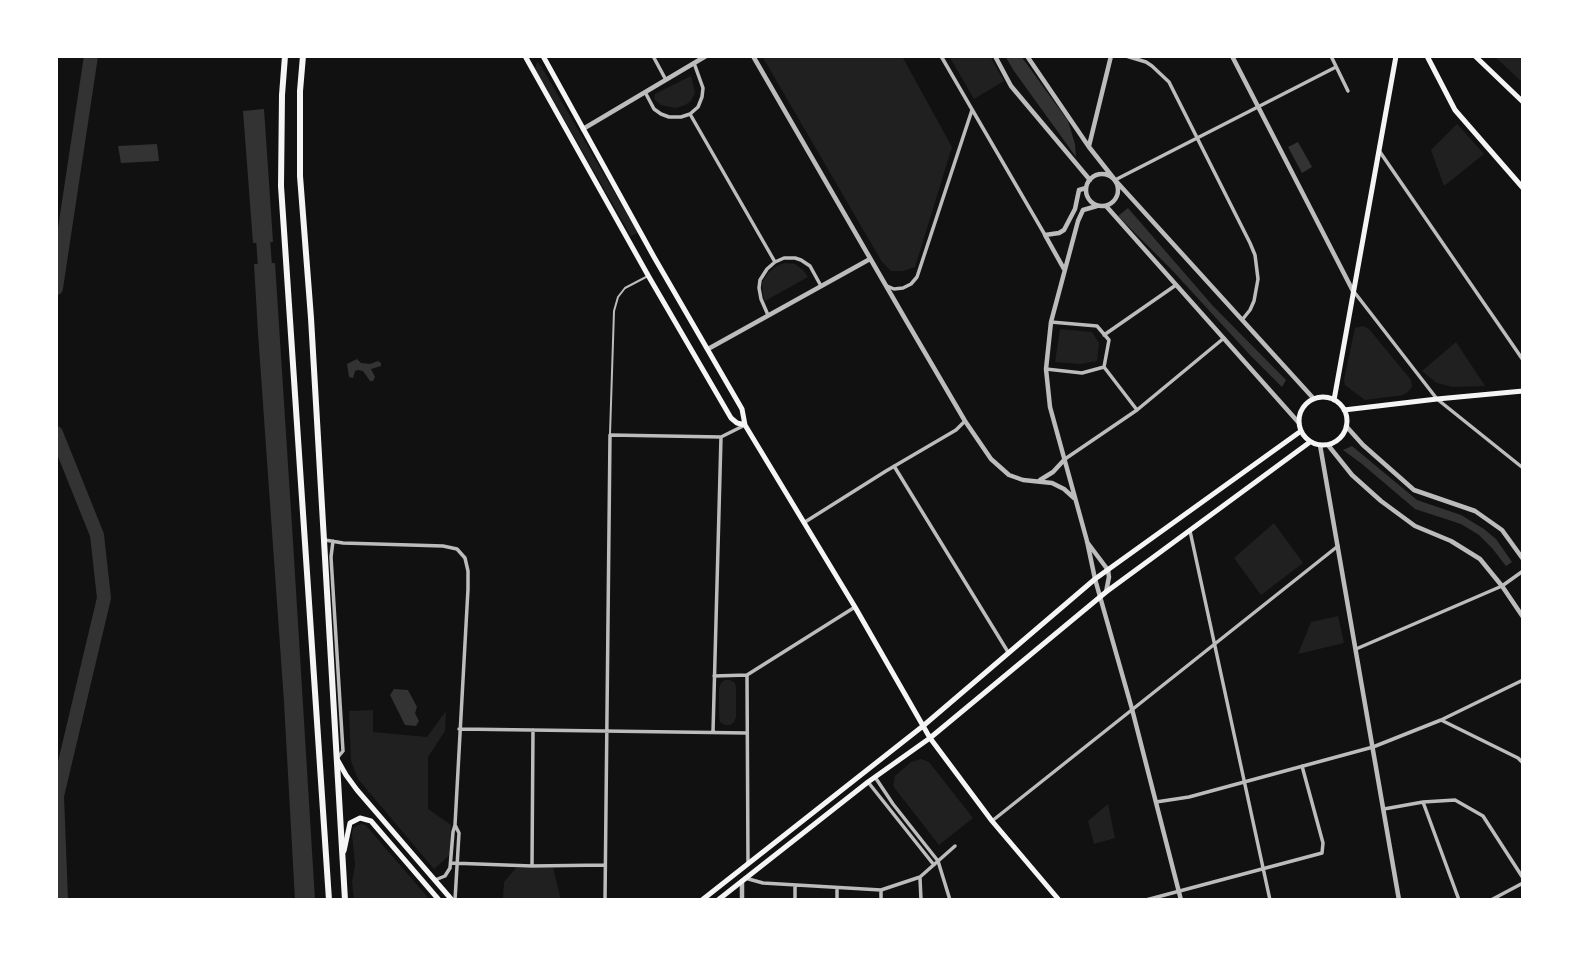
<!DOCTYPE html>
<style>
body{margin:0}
#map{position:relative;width:1579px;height:956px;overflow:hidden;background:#111;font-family:Karla,sans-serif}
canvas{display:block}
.frame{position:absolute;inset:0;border:58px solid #fff;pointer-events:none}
</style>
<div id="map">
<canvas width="1579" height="956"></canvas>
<div class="frame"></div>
</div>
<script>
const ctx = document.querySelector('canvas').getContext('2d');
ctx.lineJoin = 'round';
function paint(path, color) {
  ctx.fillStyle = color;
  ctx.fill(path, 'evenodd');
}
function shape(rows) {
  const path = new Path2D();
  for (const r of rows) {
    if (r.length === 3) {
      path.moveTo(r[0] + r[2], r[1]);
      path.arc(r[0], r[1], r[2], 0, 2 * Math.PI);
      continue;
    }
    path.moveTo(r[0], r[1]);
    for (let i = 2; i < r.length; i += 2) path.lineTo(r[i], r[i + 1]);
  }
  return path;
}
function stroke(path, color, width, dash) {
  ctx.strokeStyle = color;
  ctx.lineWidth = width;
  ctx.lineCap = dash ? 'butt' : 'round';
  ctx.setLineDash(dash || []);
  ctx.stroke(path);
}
const green = shape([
 [762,56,902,56,952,147,915,267,903,271,891,271,882,262],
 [949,56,990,56,1004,81,974,99],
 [1494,56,1523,56,1523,83],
 [537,62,541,66,638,233,631,236,535,69],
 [691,76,695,93,691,101,685,105,676,108,670,107,661,105,654,99,655,94],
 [1457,124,1484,154,1444,186,1431,150],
 [784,263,795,264,803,270,808,277,765,301,763,296,762,282,768,273,775,267],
 [1363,326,1369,329,1411,380,1412,387,1408,392,1403,395,1365,400,1345,385,1344,379,1355,328],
 [1060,329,1092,332,1099,343,1097,361,1080,364,1055,362],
 [1456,342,1485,386,1452,387,1437,383,1422,371],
 [1274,523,1303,563,1261,595,1234,558],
 [1338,616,1344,643,1298,654,1311,622],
 [725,680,730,680,735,683,736,688,736,717,734,722,730,725,725,725,720,722,719,717,719,688,721,683],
 [373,710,373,732,427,737,446,711,445,731,428,757,428,809,451,825,450,855,434,869,358,779,351,761,349,711],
 [921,759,929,762,973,818,939,845,893,786,895,776,911,762],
 [1108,804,1115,838,1094,844,1088,821],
 [361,824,365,825,369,829,430,900,354,900,352,882,355,865,352,834,353,828],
 [516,868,553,868,561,900,503,900,504,882]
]);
const water = shape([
 [1005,56,1021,56,1068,121,1075,144,1076,157,1014,71],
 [264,109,273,242,253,243,243,111],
 [1298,142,1312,167,1302,173,1288,147],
 [157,144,159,161,121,163,118,146],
 [1128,208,1213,306,1286,380,1282,387,1250,355,1171,269,1118,216],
 [275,263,293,542,315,900,295,900,284,702,258,333,254,264],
 [357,359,361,363,370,364,378,361,381,363,381,366,371,369,375,377,373,381,370,381,363,371,358,370,355,371,353,378,349,377,347,364],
 [1352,446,1417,500,1461,515,1484,529,1496,539,1512,562,1506,566,1492,548,1479,535,1461,524,1415,509,1362,464,1343,450],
 [394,689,408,690,417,707,415,713,419,721,416,726,405,725,390,695]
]);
const river = shape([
 [262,224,266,281],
 [56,288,91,56],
 [56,433,97,535,104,598,57,796,61,900]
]);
const service = shape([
 [610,434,614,311,618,297,625,288,646,277]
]);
const minor = shape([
 [653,56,666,80],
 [941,56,1045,235],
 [1126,56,1146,62,1152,66,1169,82,1250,243,1255,255,1258,279,1254,301,1250,310,1242,320],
 [1331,56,1348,91],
 [645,92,654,109,661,114,669,117,681,117,690,114,698,107,702,97,703,88,694,63],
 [690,114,775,262],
 [1380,152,1523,360],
 [1115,180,1336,67],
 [887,286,894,289,903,288,911,284,917,277,972,110],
 [1355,293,1437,399,1523,468],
 [768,315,761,299,759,288,760,280,767,269,775,262,784,258,795,258,801,260,810,266,821,286],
 [1104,335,1176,285],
 [1104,367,1137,410],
 [1046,369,1082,373,1104,367,1109,340,1097,326,1051,322],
 [1065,459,1137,410,1224,338],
 [894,466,1008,652],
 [805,522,886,471,956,430,965,421],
 [1190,531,1270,900],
 [325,540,343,543,443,546,457,549,465,558,468,571,468,589,455,825,459,833,455,900],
 [333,541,331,557,343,751,338,757],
 [1356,649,1502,586,1523,571],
 [747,675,748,864],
 [714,676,747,675,855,607],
 [1441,720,1518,758,1523,763],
 [459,729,747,733],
 [713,732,721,437],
 [875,777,893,804,938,861,950,900],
 [868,782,934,865],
 [1156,802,1189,797,1373,747,1441,720,1523,680],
 [1423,802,1459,900],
 [1384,809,1423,802,1455,800,1483,816,1523,878],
 [992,821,1338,546],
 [451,863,532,866,605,865],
 [532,866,533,730],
 [745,878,763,883,881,890,920,877,955,846],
 [920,878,921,900],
 [435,880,445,876,450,868,453,832,455,825],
 [795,885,795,900],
 [837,888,837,900],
 [881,890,881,900],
 [605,900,610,435,721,437,745,425],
 [1146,900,1322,853,1323,843,1302,766],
 [1491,900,1523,883]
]);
const tertiary = shape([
 [753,56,907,322,965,421,991,459,1009,475,1023,480,1052,483,1064,489,1074,498],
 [995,56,1011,86,1090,180],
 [1027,56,1089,147,1115,180,1314,399],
 [1232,56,1353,291],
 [583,129,706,56],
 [1089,146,1111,56],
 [1102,190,16],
 [1097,206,1083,210,1078,221,1051,322,1046,369,1050,407,1087,541,1095,579,1132,709,1181,900],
 [1106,206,1299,423],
 [1064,269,1045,235,1059,233,1064,230,1075,209,1079,190,1086,188],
 [708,349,870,259],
 [1346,426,1363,445,1414,490,1475,511,1502,530,1523,559],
 [1320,445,1399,900],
 [1328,445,1352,475,1381,501,1415,526,1451,541,1480,559,1502,586,1523,617],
 [1040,480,1053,472,1065,459],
 [1087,542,1108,570,1109,577,1106,592],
 [742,881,742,900]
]);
const secondary = shape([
 [525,56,649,277,731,418,737,423,745,425],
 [543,56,654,257,742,409,745,425,855,607,930,738,992,821,1059,900],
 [1427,56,1455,110,1523,188],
 [1475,56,1523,102],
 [1323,421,24],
 [1334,400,1396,56],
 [1344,410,1437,399,1523,391],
 [337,759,346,775,357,790,452,900],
 [344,851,350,823,360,818,371,821,439,900],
 [702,900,923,726,1095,579,1301,431],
 [718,900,868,782,930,738,1106,592,1310,442]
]);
const trunk = shape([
 [285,56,282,95,281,186,329,900],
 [303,56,300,91,300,176,311,318,345,900]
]);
paint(green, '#202020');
paint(water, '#333');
stroke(river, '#333', 14);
stroke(service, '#bcbcbc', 2);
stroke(minor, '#bcbcbc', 3.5);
stroke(tertiary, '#bcbcbc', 4.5);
stroke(secondary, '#f5f5f5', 5);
stroke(trunk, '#f5f5f5', 6);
</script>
